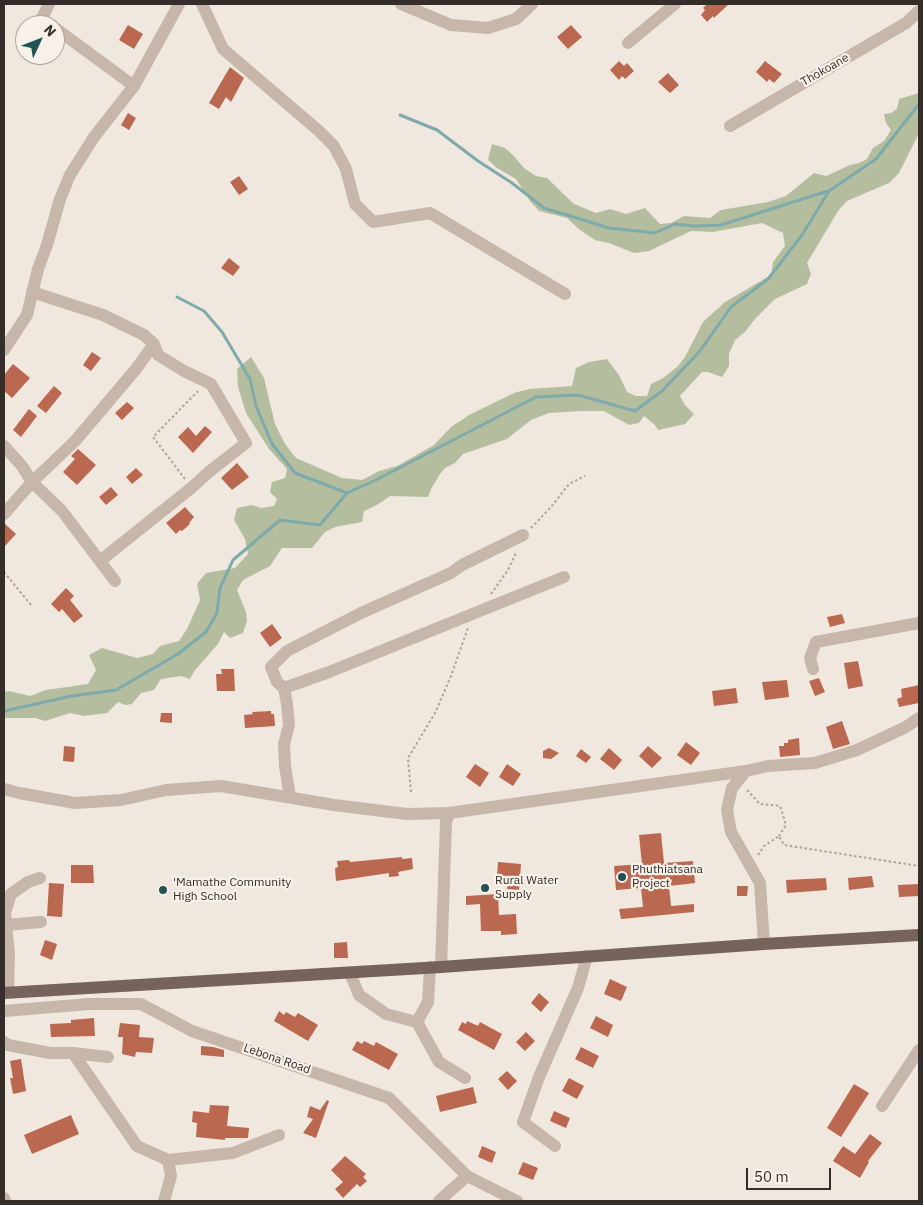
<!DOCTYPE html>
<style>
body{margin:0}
#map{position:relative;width:923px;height:1205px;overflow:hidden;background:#f0e7de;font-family:"IBM Plex Sans",sans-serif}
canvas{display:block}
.frame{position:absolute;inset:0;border:5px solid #352d29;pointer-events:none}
.north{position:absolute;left:15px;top:15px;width:50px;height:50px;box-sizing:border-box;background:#f8f1ea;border:1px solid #aaa39d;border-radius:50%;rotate:47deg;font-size:14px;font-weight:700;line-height:20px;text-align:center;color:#352d29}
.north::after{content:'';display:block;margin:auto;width:18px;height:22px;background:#225153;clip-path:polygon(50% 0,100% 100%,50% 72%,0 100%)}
.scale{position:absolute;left:746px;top:1168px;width:85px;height:22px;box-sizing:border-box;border:2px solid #352d29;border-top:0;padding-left:6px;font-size:15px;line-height:18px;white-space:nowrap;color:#352d29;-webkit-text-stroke:4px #f8f1ea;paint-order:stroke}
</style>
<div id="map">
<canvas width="923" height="1205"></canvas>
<div class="frame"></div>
<div class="north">N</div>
<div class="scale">50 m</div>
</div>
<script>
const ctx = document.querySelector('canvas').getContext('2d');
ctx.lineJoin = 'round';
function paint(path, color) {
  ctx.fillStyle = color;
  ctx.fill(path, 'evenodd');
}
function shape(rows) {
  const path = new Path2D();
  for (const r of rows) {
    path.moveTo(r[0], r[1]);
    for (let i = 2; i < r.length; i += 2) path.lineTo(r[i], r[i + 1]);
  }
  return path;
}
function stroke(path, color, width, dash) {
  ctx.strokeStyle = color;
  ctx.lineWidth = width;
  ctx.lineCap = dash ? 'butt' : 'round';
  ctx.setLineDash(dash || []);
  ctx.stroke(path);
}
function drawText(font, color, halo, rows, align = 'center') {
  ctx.font = font + ' "IBM Plex Sans",sans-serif';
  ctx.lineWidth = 4.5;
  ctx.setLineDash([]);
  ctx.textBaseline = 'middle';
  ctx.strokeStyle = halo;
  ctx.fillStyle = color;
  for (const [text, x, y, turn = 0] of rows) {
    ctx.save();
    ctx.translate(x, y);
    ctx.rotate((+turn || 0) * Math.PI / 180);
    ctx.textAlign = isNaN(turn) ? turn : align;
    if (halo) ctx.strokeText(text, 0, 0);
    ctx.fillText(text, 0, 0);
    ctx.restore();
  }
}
const green = shape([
 [919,93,919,133,899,173,889,183,847,201,838,211,807,263,811,274,807,284,775,299,755,319,745,332,735,340,729,354,729,366,722,377,708,372,702,372,680,396,685,405,694,414,685,424,658,430,655,425,644,416,639,423,629,425,604,411,581,411,549,413,531,420,507,439,463,454,455,463,445,468,440,474,431,489,428,497,390,496,377,505,364,511,362,522,335,527,325,532,312,548,282,548,270,566,243,580,237,590,246,612,247,621,243,633,230,638,224,632,218,644,195,670,190,679,181,676,161,679,154,690,141,693,132,704,125,705,118,702,107,713,84,716,70,713,45,721,36,718,4,718,4,692,9,691,30,696,46,690,88,684,96,670,89,655,102,648,137,658,153,654,160,646,179,641,187,629,200,600,197,584,206,573,235,568,248,554,245,539,234,520,237,508,252,505,261,508,274,506,277,499,270,492,272,482,285,478,287,469,269,449,246,413,238,387,237,369,251,357,264,378,275,424,285,444,296,458,342,478,362,480,379,471,397,466,413,457,434,445,451,427,469,415,514,393,529,389,572,386,576,368,589,362,607,359,619,375,627,392,636,396,647,396,651,384,663,378,677,367,685,357,703,322,725,302,771,275,773,262,785,246,783,233,762,223,713,232,691,231,649,251,634,253,609,243,595,240,580,230,567,218,539,211,530,201,516,179,497,168,488,160,492,144,505,148,514,156,524,168,536,176,547,178,574,204,596,213,610,209,626,214,645,208,660,224,671,223,684,216,710,218,721,210,768,202,786,196,814,173,826,176,850,165,859,163,867,159,873,148,884,141,891,130,886,123,884,114,891,113,897,109,899,99]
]);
const stream = shape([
 [400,115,437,130,478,161,512,183,544,208,609,228,655,233,675,224,693,226,721,225,828,191],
 [177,297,204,311,222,332,250,379,256,406,272,444,295,473,347,493],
 [4,711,72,696,116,690,178,654,206,632,217,613,220,588,233,560,280,520,320,525,347,493,376,480,536,397,578,395,635,411,662,391,700,351,731,307,768,279,802,235,829,191,876,159,919,104]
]);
const building = shape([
 [707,4,729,4,714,18,713,16,707,22,701,15,705,10,703,8],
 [128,25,143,34,134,49,119,40],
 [571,25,582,37,568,49,557,37],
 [619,61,624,66,627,63,634,71,625,79,622,76,619,80,610,70],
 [765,61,782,74,774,83,769,79,767,82,756,72],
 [230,67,244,78,231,102,226,97,219,109,209,103],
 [668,73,679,85,670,93,658,82],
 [128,113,136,118,129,130,121,125],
 [239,176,248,189,239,195,230,182],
 [229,258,240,267,233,276,221,268],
 [92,352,101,358,91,371,83,365],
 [13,364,30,378,12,398,4,391,4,375],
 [54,386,62,393,46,413,37,406],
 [127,402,134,408,122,420,115,413],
 [29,409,37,416,21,437,13,430],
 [205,426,212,432,193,453,178,437,188,427,196,436],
 [78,449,96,465,77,485,63,472,75,459,71,456],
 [237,463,249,477,232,490,221,478],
 [136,468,143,475,132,484,126,477],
 [111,487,118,495,106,505,99,497],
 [185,507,194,517,189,523,190,524,182,531,180,530,176,534,166,523],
 [4,523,16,534,4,547],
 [66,588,74,596,70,600,83,616,74,623,62,609,59,612,51,604],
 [842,614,845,623,830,627,827,617],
 [272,624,282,638,270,647,260,633],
 [858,661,863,686,848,689,844,663],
 [221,669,234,669,235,691,217,691,216,674,222,674],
 [819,678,825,692,815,696,809,681],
 [787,680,789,697,765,700,762,682],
 [919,685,919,703,899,707,897,699,902,697,901,689],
 [736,688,738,703,714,706,712,691],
 [271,711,271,714,274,714,275,726,245,728,244,715,253,714,252,712],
 [161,713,172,713,172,723,160,722],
 [842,721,850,744,833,749,826,727],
 [799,738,800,755,780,757,779,746,784,746,784,743,788,743,788,740],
 [686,742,700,753,691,765,677,755],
 [64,746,75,747,74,762,63,761],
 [648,746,662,758,652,768,639,756],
 [549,748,559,753,551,759,543,758,543,751],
 [609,748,622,760,614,770,600,759],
 [581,749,591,757,586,763,576,756],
 [475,764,489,773,480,787,466,777],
 [507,764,521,774,513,786,499,777],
 [661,833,664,863,693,861,695,883,669,886,671,906,694,904,694,912,621,919,619,909,643,907,641,888,616,890,614,866,642,864,639,835],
 [402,857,402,859,412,858,413,869,398,872,399,876,389,877,389,873,336,881,335,868,338,867,337,861,349,860,350,862],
 [498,862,521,864,519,890,507,889,508,877,497,876],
 [71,865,93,865,94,883,71,883],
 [872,876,874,887,849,890,848,878],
 [826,878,827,890,787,893,786,880],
 [49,883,64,884,62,917,47,916],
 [919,884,919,896,899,897,898,885],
 [737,886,748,886,747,896,737,896],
 [498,894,499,915,516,914,517,934,501,935,501,931,481,931,480,904,466,905,466,896],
 [45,940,57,944,52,960,40,955],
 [347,942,348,958,334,958,334,943],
 [610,979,627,987,621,1001,604,994],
 [539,993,549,1002,541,1012,531,1003],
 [279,1011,284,1015,286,1012,295,1017,298,1013,318,1025,308,1041,274,1021],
 [596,1016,613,1025,608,1037,590,1028],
 [94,1018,95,1036,51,1037,50,1024,71,1023,71,1020],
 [467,1021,478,1026,480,1022,502,1034,494,1050,458,1030,462,1022,466,1024],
 [120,1023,140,1025,139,1037,154,1038,152,1053,136,1052,135,1057,122,1054,123,1037,118,1037],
 [526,1032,535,1041,525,1051,516,1042],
 [357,1041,362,1044,364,1041,374,1046,376,1042,398,1054,389,1070,352,1050],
 [201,1046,213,1047,224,1050,224,1057,201,1055],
 [581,1047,599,1056,593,1068,575,1059],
 [21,1059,26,1091,13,1094,10,1078,13,1078,10,1061],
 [507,1071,517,1081,508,1090,498,1079],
 [569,1078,584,1086,577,1099,562,1091],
 [854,1084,869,1093,841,1137,827,1128],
 [473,1087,477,1103,440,1112,436,1096],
 [327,1100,329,1101,316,1138,303,1133,313,1119,307,1117,310,1106,320,1110],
 [210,1105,229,1106,227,1126,249,1128,248,1138,225,1138,225,1140,196,1137,197,1123,192,1122,193,1111,209,1113],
 [554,1111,570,1118,566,1128,550,1121],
 [71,1115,79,1134,32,1154,24,1135],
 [870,1134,882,1143,868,1161,869,1162,860,1178,833,1161,843,1146,855,1154],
 [482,1146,496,1152,492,1163,478,1157],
 [345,1156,366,1174,363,1177,367,1181,360,1187,357,1184,343,1198,335,1189,343,1182,331,1170],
 [523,1162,538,1168,533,1180,518,1174]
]);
const path = shape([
 [185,479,153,437,198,391],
 [531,528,551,507,569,484,585,476],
 [4,572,31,605],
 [491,594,508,570,516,553],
 [747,790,760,804,780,806,786,825,779,836],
 [411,792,408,758,435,713,451,676,468,628],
 [758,855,764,846,779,836,784,845,919,866]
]);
const minor = shape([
 [49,4,42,18,51,25],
 [202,4,223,49,319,131,334,146,346,169,355,204,373,222,430,213,565,294],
 [401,4,451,25,488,28,516,19,532,4],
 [55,28,134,86],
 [628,43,675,4],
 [730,126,906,23,919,11],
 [32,292,103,315,144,335,154,344,158,355,184,371,211,384,246,443,210,471,190,489,100,561],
 [4,350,27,315,38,269,47,245,60,199,70,175,94,137,134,86,179,4],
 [4,446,22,466,32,482,62,511,115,581],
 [4,514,32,482,75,441,136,369,154,344],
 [813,669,810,658,816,642,919,623],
 [284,688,329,672,564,577],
 [746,771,732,788,727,810,731,832,760,883,764,944],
 [4,789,19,793,75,803,121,800,166,790,221,786,334,805,407,814,449,813,746,771,768,766,815,763,857,750,906,727,919,718],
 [290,797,285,766,284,744,289,725,287,704,284,688,277,682,271,667,287,651,361,613,451,573,462,565,523,535],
 [6,925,41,922],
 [441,967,446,822,449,813],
 [350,973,359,995,386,1014,417,1022,428,1002,430,967],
 [8,992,9,955,5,913,11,894,28,882,40,878],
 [4,1011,89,1004,141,1004,192,1031,389,1098,467,1176,517,1201],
 [417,1022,439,1062,465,1078],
 [4,1042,8,1045,50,1053,73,1053,108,1057],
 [73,1053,137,1146,168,1160,233,1153,279,1135],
 [882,1106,919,1050],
 [555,1146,523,1122,539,1077,578,988,587,956],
 [4,1198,5,1201],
 [164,1201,171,1176,168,1160],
 [439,1201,467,1176]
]);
const major = shape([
 [4,993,441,967,764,944,919,935]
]);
const markers = [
 [622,877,5,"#225153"],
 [485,888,5,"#225153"],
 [163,890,5,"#225153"]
];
const streetNames = [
 ["Thokoane",825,70,-30],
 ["Lebona Road",277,1059,19]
];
const poiNames = [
 ["Phuthiatsana",632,870],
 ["Project",632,884],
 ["Rural Water",495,881],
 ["Supply",495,895],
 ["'Mamathe Community",173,883],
 ["High School",173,897]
];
paint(green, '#b4be9f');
stroke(stream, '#7faaab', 3);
paint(building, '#bb6851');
stroke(path, '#b3a195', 2, [2.5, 2.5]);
stroke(minor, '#c7b7aa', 12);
stroke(major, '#76645c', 12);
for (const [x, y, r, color] of markers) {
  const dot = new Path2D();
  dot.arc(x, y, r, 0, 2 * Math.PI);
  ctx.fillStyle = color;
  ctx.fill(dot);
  stroke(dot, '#f8f1ea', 2);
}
drawText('12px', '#352d29', '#f8f1ea', streetNames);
drawText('12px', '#352d29', '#f8f1ea', poiNames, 'left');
</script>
